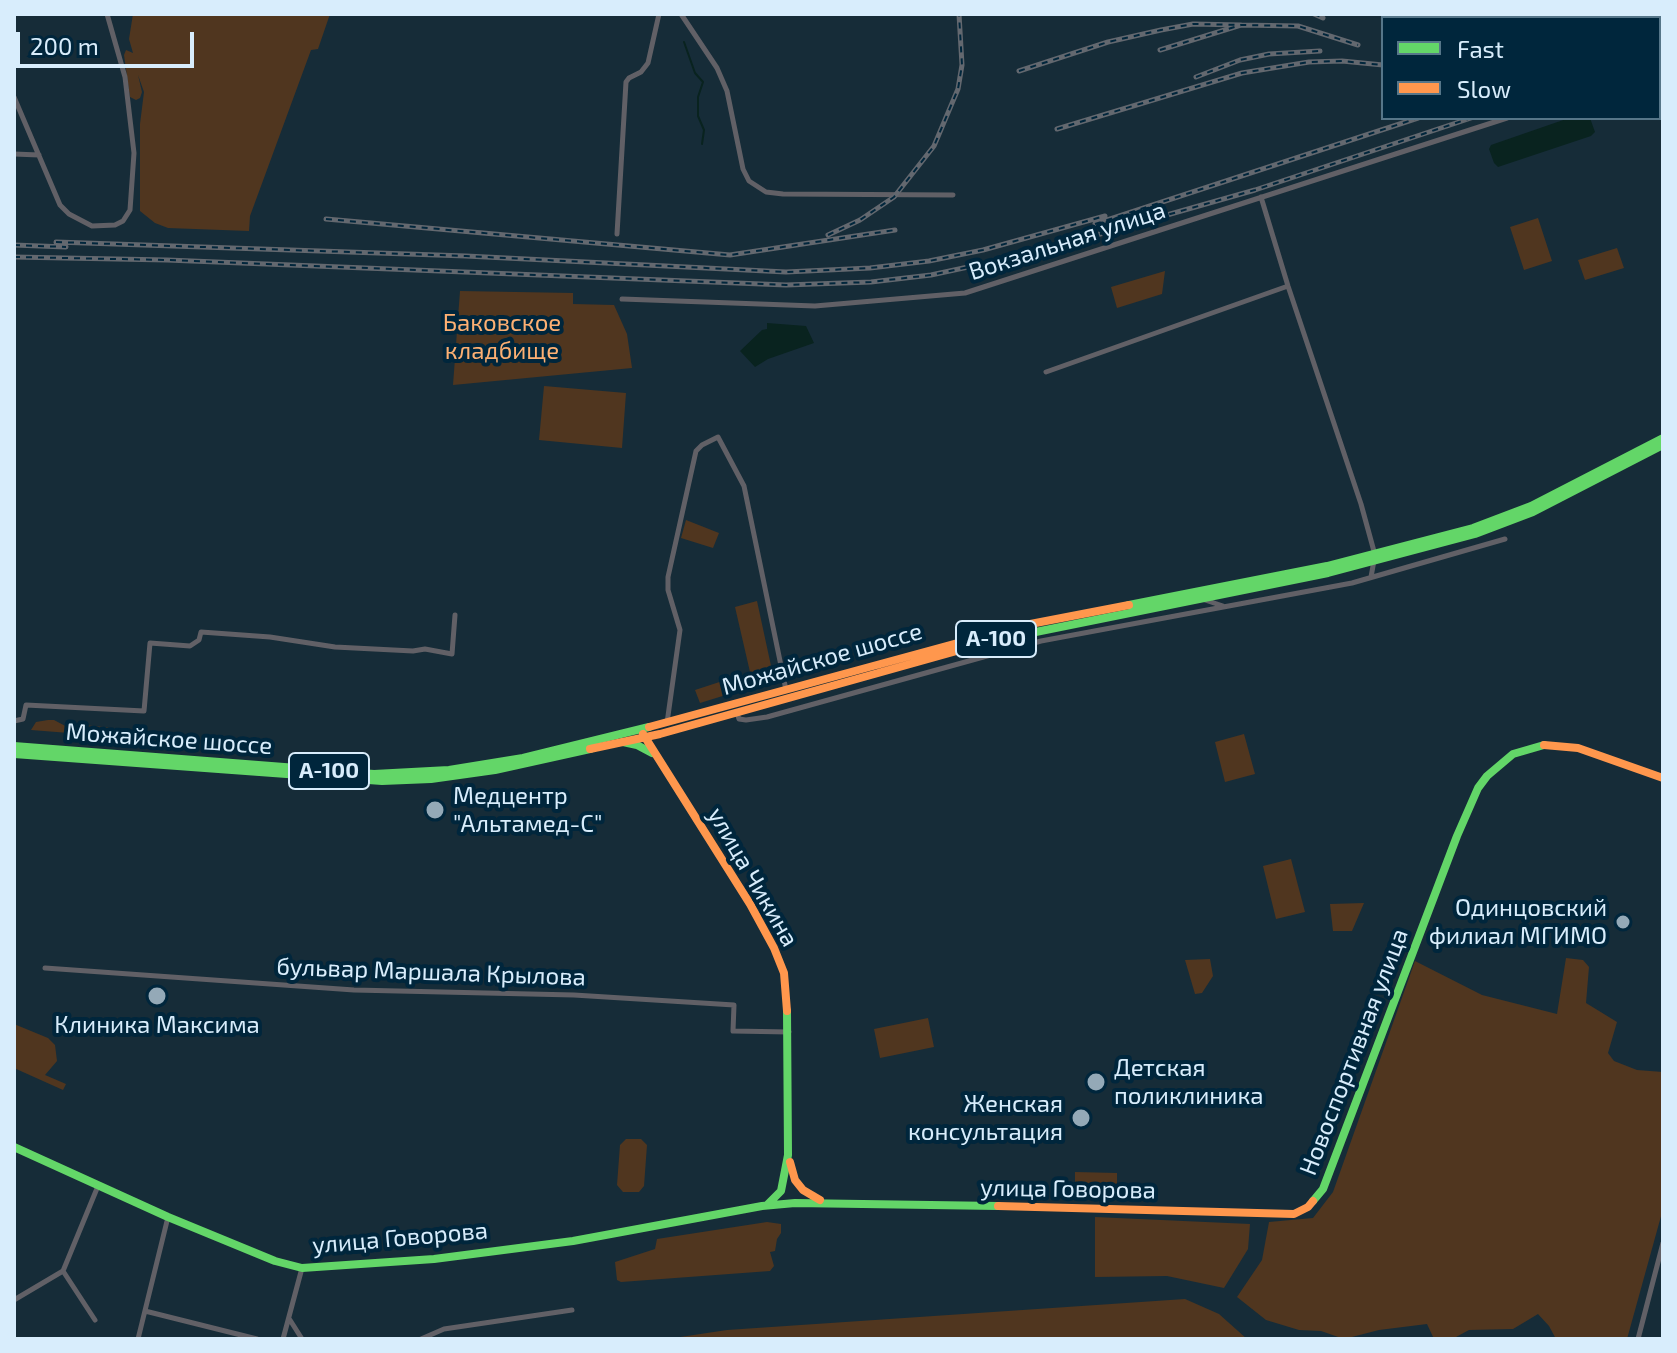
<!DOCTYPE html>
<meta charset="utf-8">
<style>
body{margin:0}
#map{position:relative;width:1677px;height:1353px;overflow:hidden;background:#162c38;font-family:"Exo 2",sans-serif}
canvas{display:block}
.frame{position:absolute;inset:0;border:16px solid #d8edfc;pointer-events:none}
.legend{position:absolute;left:1381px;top:16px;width:280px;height:104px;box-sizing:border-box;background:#00263c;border:2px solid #567689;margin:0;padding:10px 14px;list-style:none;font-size:24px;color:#d8edfc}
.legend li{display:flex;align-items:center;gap:16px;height:40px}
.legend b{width:40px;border:2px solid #567689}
.scale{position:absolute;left:16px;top:32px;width:178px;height:36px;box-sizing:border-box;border:4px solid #d8edfc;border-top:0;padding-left:10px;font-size:24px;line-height:28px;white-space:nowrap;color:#d8edfc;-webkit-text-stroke:6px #00263c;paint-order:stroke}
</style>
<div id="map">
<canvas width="1677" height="1353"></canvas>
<div class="frame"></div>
<ul class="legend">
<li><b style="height:10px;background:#63d668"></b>Fast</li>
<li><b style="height:10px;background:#ff974d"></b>Slow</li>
</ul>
<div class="scale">200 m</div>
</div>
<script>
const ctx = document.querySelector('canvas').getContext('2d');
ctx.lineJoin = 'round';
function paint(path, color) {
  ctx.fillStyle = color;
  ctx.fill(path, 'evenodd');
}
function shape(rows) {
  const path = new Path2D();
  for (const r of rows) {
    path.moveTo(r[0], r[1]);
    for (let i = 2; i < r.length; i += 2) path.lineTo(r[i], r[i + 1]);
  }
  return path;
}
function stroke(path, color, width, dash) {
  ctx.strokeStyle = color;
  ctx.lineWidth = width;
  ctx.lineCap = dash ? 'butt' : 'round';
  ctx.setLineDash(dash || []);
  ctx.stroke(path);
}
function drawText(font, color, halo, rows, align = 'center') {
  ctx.font = font + ' "Exo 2",sans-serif';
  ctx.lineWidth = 8;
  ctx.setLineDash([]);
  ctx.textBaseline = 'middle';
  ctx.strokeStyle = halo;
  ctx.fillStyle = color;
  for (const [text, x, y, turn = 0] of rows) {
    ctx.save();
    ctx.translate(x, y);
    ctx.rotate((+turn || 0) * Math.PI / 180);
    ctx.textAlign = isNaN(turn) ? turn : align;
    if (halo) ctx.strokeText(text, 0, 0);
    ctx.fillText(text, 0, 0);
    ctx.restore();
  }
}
const green = shape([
 [133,14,330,14,318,49,311,50,250,216,249,231,168,228,155,223,140,211,140,124,144,92,138,75,142,92,140,98,136,100,130,97,124,55,126,50,133,53,129,39],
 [1538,218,1552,261,1524,270,1510,227],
 [1617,248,1624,268,1585,280,1578,260],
 [1165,271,1162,294,1117,308,1111,287],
 [460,291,573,293,573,304,614,305,627,334,632,368,453,385],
 [544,386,626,393,622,448,539,440],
 [686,520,719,533,713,548,681,538],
 [757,601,773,675,755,686,700,703,695,690,750,672,735,607],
 [48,720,54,720,71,729,83,725,114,728,123,734,120,737,31,730,36,722],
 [1244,734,1255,774,1225,782,1215,742],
 [1291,859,1305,912,1276,919,1263,866],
 [1364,903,1352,931,1333,931,1330,904],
 [1566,958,1583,960,1589,967,1586,1003,1617,1022,1608,1053,1614,1061,1637,1070,1663,1072,1663,1209,1627,1339,1556,1339,1549,1326,1538,1314,1513,1329,1469,1330,1456,1337,1434,1339,1427,1324,1379,1330,1344,1339,1321,1331,1299,1330,1266,1320,1237,1297,1262,1260,1269,1222,1313,1218,1333,1192,1415,961,1482,995,1557,1014],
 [1210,959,1213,976,1202,993,1195,994,1185,960],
 [928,1018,934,1047,880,1058,874,1029],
 [14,1024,48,1038,55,1045,57,1061,45,1075,66,1084,63,1090,14,1068],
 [626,1139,641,1139,647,1145,644,1186,639,1192,623,1192,617,1185,620,1145],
 [1075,1172,1117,1173,1117,1196,1075,1195],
 [1095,1217,1250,1224,1248,1249,1224,1288,1167,1276,1095,1277],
 [767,1222,781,1224,781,1233,777,1239,775,1251,770,1252,774,1266,770,1271,621,1282,617,1280,615,1262,655,1249,657,1239],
 [1185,1299,1219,1314,1247,1339,667,1339,727,1330]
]);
const water = shape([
 [1569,118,1590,118,1595,132,1591,136,1498,167,1494,163,1489,149,1491,145],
 [767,323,806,326,814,343,768,359,755,367,740,351,762,330,767,329]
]);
const stream = shape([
 [684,42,695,73,703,82,698,97,698,116,704,130,702,144]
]);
const street = shape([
 [681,14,717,68,727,91,743,169,749,181,766,192,783,194,953,195],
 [1659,91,1663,91],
 [14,97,60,205,69,214,92,226,115,225,123,221,130,210,134,153,125,77,107,14],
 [14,154,39,155],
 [1261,197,1288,286,1361,504,1375,555,1371,577],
 [617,234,626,82,629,78,641,72,648,63,659,14],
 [622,299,815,306,965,293,1507,118],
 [1046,372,1288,286],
 [1202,599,1223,606],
 [737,713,739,719,746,720,767,717,1041,641,1352,583,1505,539],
 [14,721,23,719,26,705,144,711,150,643,190,646,199,640,201,632,270,637,335,647,413,651,425,649,452,654,455,615],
 [667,723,680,630,668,590,668,577,696,451,702,445,718,437,744,486,786,690],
 [45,968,354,990,574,995,734,1005,733,1031,789,1032],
 [63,1271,95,1320],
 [14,1300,63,1271,98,1186],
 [145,1311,257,1339],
 [290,1320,302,1339],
 [138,1339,168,1217],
 [283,1339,302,1268],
 [421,1339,444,1329,572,1310],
 [1638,1339,1663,1243]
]);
const fast = shape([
 [1129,605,1327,566,1473,528,1531,506,1663,438],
 [996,640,1328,573,1475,534,1533,512,1663,445],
 [623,742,637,745,652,753],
 [14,746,374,774,449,770,523,758,649,727],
 [14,754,382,781,431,779,495,770,590,749],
 [14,1147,168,1217,275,1261,302,1268,434,1259,573,1241,762,1206,795,1203,998,1206],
 [1313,1201,1323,1189,1457,836,1478,788,1487,776,1513,754,1544,745],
 [768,1204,781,1191,788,1155,787,1011]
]);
const slow = shape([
 [649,727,1020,626,1129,605],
 [643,734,750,904,774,948,784,973,787,1011],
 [1544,745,1578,748,1663,778],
 [590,749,660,734,996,640],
 [790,1162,795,1180,803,1190,820,1200],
 [998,1206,1294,1214,1308,1207,1313,1201]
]);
const rail = shape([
 [1314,14,1323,18],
 [1659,19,1663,18],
 [1659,34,1663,33],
 [1160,50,1241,25,1298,26,1358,45],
 [1019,71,1108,42,1161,30,1193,24,1241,25],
 [1196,77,1240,60,1269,54,1320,51],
 [1057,129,1242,73,1309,62,1342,61,1383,65],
 [326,219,730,255,895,230],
 [1095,224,1418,118],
 [828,235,860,220,894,197,934,146,958,89,962,65,959,14],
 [56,242,466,256,786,272,870,268,929,261,983,250,1105,216],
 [14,245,66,247],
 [14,257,167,260,786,285,871,282,931,275,1033,253,1255,190,1471,118]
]);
const markers = [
 [435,810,10,"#94a9b7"],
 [1623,922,8,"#94a9b7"],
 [157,996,10,"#94a9b7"],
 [1096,1082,10,"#94a9b7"],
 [1081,1118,10,"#94a9b7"]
];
const shields = [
 [996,639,80],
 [329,771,80]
];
const shieldNames = [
 ["А-100",996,639],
 ["А-100",329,771]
];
const streetNames = [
 ["Вокзальная улица",1067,241,-18],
 ["Можайское шоссе",822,659,-16],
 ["Можайское шоссе",169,739,4],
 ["улица Чикина",753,877,60],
 ["бульвар Маршала Крылова",431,972,2],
 ["Новоспортивная улица",1354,1052,-69],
 ["улица Говорова",1068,1189,1],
 ["улица Говорова",400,1238,-5]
];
const parkNames = [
 ["Баковское",502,323],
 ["кладбище",502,351]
];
const poiNames = [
 ["Медцентр",453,796],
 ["\"Альтамед-С\"",453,824],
 ["Одинцовский",1607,908,"right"],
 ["филиал МГИМО",1607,936,"right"],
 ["Клиника Максима",157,1025,"center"],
 ["Детская",1114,1068],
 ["поликлиника",1114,1096],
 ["Женская",1063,1104,"right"],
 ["консультация",1063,1132,"right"]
];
paint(green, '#50361f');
paint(water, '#09231f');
stroke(stream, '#09231f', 2);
stroke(street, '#616066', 5);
stroke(fast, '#63d668', 8);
stroke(slow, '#ff974d', 8);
stroke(rail, '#63686f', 5);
stroke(rail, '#00263c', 2, [6]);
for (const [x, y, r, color] of markers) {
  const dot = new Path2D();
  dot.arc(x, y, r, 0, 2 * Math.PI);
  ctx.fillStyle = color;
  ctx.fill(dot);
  stroke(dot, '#00263c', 3);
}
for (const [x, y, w] of shields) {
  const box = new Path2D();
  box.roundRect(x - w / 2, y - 18, w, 36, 6);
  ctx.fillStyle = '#00263c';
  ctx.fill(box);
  stroke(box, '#d8edfc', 2);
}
drawText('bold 22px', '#d8edfc', null, shieldNames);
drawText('24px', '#d8edfc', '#00263c', streetNames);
drawText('24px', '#fcb073', '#00263c', parkNames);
drawText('24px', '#d8edfc', '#00263c', poiNames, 'left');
</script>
